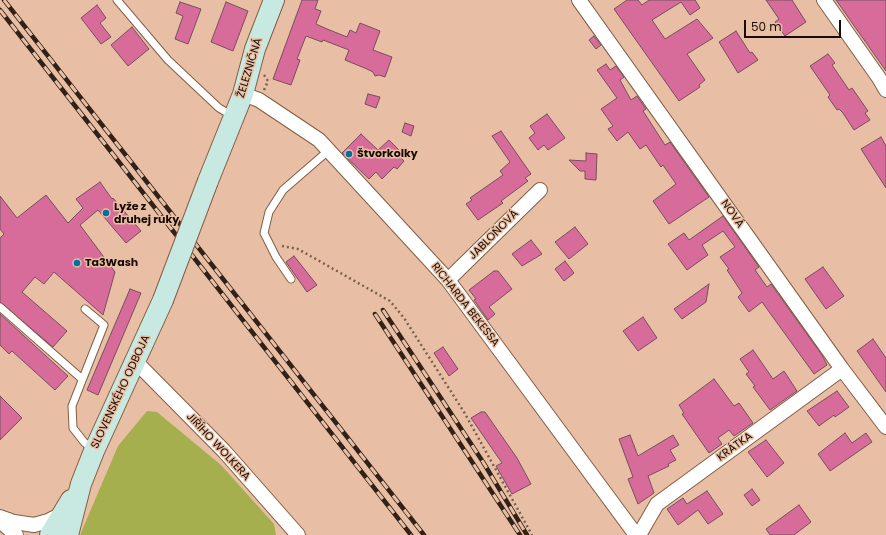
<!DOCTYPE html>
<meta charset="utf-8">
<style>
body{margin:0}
#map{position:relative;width:886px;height:535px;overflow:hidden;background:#e8bfa4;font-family:Poppins,sans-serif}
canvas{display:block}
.scale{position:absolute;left:744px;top:20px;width:97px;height:18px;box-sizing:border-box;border:2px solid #180a03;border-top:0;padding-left:5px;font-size:12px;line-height:14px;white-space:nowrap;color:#180a03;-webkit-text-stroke:3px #e8bfa4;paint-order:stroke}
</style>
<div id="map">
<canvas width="886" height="535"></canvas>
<div class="scale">50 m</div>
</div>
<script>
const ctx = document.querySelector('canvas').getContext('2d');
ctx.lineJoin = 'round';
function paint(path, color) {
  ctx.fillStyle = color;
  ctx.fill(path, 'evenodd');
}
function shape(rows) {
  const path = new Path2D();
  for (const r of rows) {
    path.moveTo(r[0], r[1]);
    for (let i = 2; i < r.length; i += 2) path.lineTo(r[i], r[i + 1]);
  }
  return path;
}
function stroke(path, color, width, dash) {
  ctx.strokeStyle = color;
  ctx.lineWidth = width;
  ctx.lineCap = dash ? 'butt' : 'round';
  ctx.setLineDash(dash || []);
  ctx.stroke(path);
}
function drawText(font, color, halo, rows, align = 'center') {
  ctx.font = font + ' Poppins,sans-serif';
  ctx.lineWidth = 3;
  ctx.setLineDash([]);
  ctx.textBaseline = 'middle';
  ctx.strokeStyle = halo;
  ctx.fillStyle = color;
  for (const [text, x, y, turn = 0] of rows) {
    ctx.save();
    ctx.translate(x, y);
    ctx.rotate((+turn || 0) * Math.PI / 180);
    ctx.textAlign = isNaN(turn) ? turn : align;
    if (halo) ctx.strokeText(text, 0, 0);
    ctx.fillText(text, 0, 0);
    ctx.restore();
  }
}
const green = shape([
 [147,411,157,412,221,465,274,524,276,535,80,535,118,446]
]);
const building = shape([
 [302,0,318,0,315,9,321,11,316,24,327,29,347,37,350,30,356,33,360,23,380,31,373,50,392,57,385,77,379,75,375,76,373,72,367,69,345,60,349,50,323,40,322,42,306,36,297,59,300,60,291,85,273,79,302,0],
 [627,0,638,0,642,5,649,0,695,0,700,8,690,15,681,2,652,20,665,39,697,19,713,38,687,54,705,80,699,85,700,87,679,101,614,9,627,0],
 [766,0,792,0,806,22,785,36,775,22,779,19,766,0],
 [836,0,886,0,886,71,836,0],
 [180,2,201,9,188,44,175,39,183,16,176,13,180,2],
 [226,2,248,11,233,51,211,42,226,2],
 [97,5,106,18,100,23,111,37,101,44,81,18,97,5],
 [132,27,149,49,128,66,111,45,132,27],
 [736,31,750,53,752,52,758,60,738,73,719,42,736,31],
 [594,36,601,45,596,49,589,40,594,36],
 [828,54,835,63,832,65,849,90,852,88,868,111,865,113,870,120,854,130,843,113,839,109,837,110,828,97,830,95,810,66,828,54],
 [606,64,610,70,616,66,624,77,620,80,631,100,637,96,646,109,643,111,665,145,670,142,709,197,669,224,653,201,676,184,663,165,661,167,646,145,640,149,628,132,617,141,608,129,613,126,601,109,617,98,597,70,606,64],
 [368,94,380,97,376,108,365,104,368,94],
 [547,114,565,138,548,150,544,145,538,150,529,138,535,133,530,126,547,114],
 [405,123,414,126,411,136,402,132,405,123],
 [501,131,531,174,525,178,528,181,501,201,503,203,478,220,466,204,472,200,470,198,503,175,500,171,510,162,492,136,501,131],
 [361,134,378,150,389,140,399,150,397,154,404,161,397,169,394,167,382,179,376,172,369,179,342,153,361,134],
 [881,137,886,146,886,188,861,149,881,137],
 [586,153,597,154,596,180,585,179,585,171,580,171,569,160,586,161,586,153],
 [100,182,112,199,113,198,141,231,126,243,98,210,80,225,115,272,103,315,54,272,44,284,35,277,22,292,67,331,53,347,0,302,0,238,4,234,0,229,0,196,17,218,46,195,68,223,83,208,76,199,100,182],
 [723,216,759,267,755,270,767,287,771,284,822,355,827,365,814,374,762,302,749,312,738,297,742,293,727,270,729,269,720,257,735,247,723,231,702,245,708,255,687,270,668,244,684,233,689,240,723,216],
 [575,227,588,244,569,259,555,242,575,227],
 [531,240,542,254,522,266,512,254,531,240],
 [294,256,317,285,307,292,286,262,294,256],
 [565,261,574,273,564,281,555,269,565,261],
 [823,267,844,296,826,309,805,279,823,267],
 [494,271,498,271,512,289,489,307,495,314,488,320,474,300,476,299,469,290,494,271],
 [709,284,706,302,682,319,674,309,709,284],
 [130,289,141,293,98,395,87,390,130,289],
 [0,314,68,376,55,390,12,351,9,354,0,345,0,314],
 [643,317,657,338,638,351,623,331,643,317],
 [873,339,886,358,886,392,857,351,873,339],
 [443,347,458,369,449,376,434,353,443,347],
 [753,350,773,379,784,371,797,391,770,410,753,387,755,386,746,374,749,372,740,359,753,350],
 [714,379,734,406,739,403,753,423,734,436,729,430,718,438,722,444,709,453,682,414,684,413,679,405,714,379],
 [837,391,849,407,835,417,834,415,819,426,807,411,837,391],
 [0,396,22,418,0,440,0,396],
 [481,412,485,412,517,458,531,484,512,494,496,466,502,463,471,418,481,412],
 [845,433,852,443,866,433,872,442,830,471,818,454,845,433],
 [630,435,638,456,673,435,679,445,670,450,676,460,668,464,669,466,648,476,654,493,638,504,628,479,633,477,619,439,630,435],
 [766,440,784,463,767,477,748,452,766,440],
 [752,489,760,500,752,506,744,495,752,489],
 [707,491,723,514,708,524,698,510,678,525,667,509,683,498,687,504,707,491],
 [799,505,811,522,794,535,770,535,766,529,799,505]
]);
const path = shape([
 [264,75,268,81,264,90],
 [282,246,298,249,390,301,404,318,464,412,532,535]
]);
const lane = shape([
 [117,0,168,60,219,108,233,116],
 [291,279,276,257,264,233,269,212,283,190,328,151],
 [0,307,82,379],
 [85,309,104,325,72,406,73,428,84,442,92,449]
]);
const street = shape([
 [579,0,842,369,886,427],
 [824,0,879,78,886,90],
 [243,94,259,100,319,140,448,280,636,535],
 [448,280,540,190],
 [135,361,224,451,298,535],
 [0,517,14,522,34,525,48,521,62,514],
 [0,521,16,535],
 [639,535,657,504,842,369]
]);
const secondary = shape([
 [208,181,243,94,255,49,274,0],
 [50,535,71,500],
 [68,535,81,484,94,451,163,300]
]);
const rail = shape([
 [4,0,424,535],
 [0,10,411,535],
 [383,310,483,462,527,535],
 [375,314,520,535]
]);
const secondaryBridge = shape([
 [163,300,208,181]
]);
const markers = [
 [349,154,4,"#01709c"],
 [106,213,4,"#01709c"],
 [77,263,4,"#01709c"]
];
const streetNames = [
 ["ŽELEZNIČNÁ",250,68,-73],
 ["NOVÁ",732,214,55],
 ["JABLOŇOVÁ",494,235,-45],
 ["RICHARDA BEKESSA",465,305,52],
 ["SLOVENSKÉHO ODBOJA",121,392,-65],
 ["JIŘÍHO WOLKERA",218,447,47],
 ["KRÁTKA",735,447,-36]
];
const poiNames = [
 ["Štvorkolky",357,154],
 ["Lyže z",114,207],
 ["druhej ruky",114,220],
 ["Ta3Wash",85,263]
];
paint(green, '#a5af4e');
paint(building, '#d76c9a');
stroke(building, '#774e5e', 1);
stroke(lane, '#825e46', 9);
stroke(street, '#825e46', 16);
stroke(secondary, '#825e46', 22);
stroke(path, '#7a604f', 2.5, [2, 3]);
stroke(lane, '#fff', 7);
stroke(street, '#fff', 14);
stroke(secondary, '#c8e9e1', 20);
stroke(rail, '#322117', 4.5);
stroke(rail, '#e8bfa4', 3, [9]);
stroke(secondaryBridge, '#825e46', 22, []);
stroke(secondaryBridge, '#c8e9e1', 20);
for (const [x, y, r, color] of markers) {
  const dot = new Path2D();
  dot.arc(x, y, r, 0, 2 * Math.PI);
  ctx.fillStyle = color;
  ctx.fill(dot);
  stroke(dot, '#e8bfa4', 1.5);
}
drawText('11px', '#180a03', '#e8bfa4', streetNames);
drawText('bold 11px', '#180a03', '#e8bfa4', poiNames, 'left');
</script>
